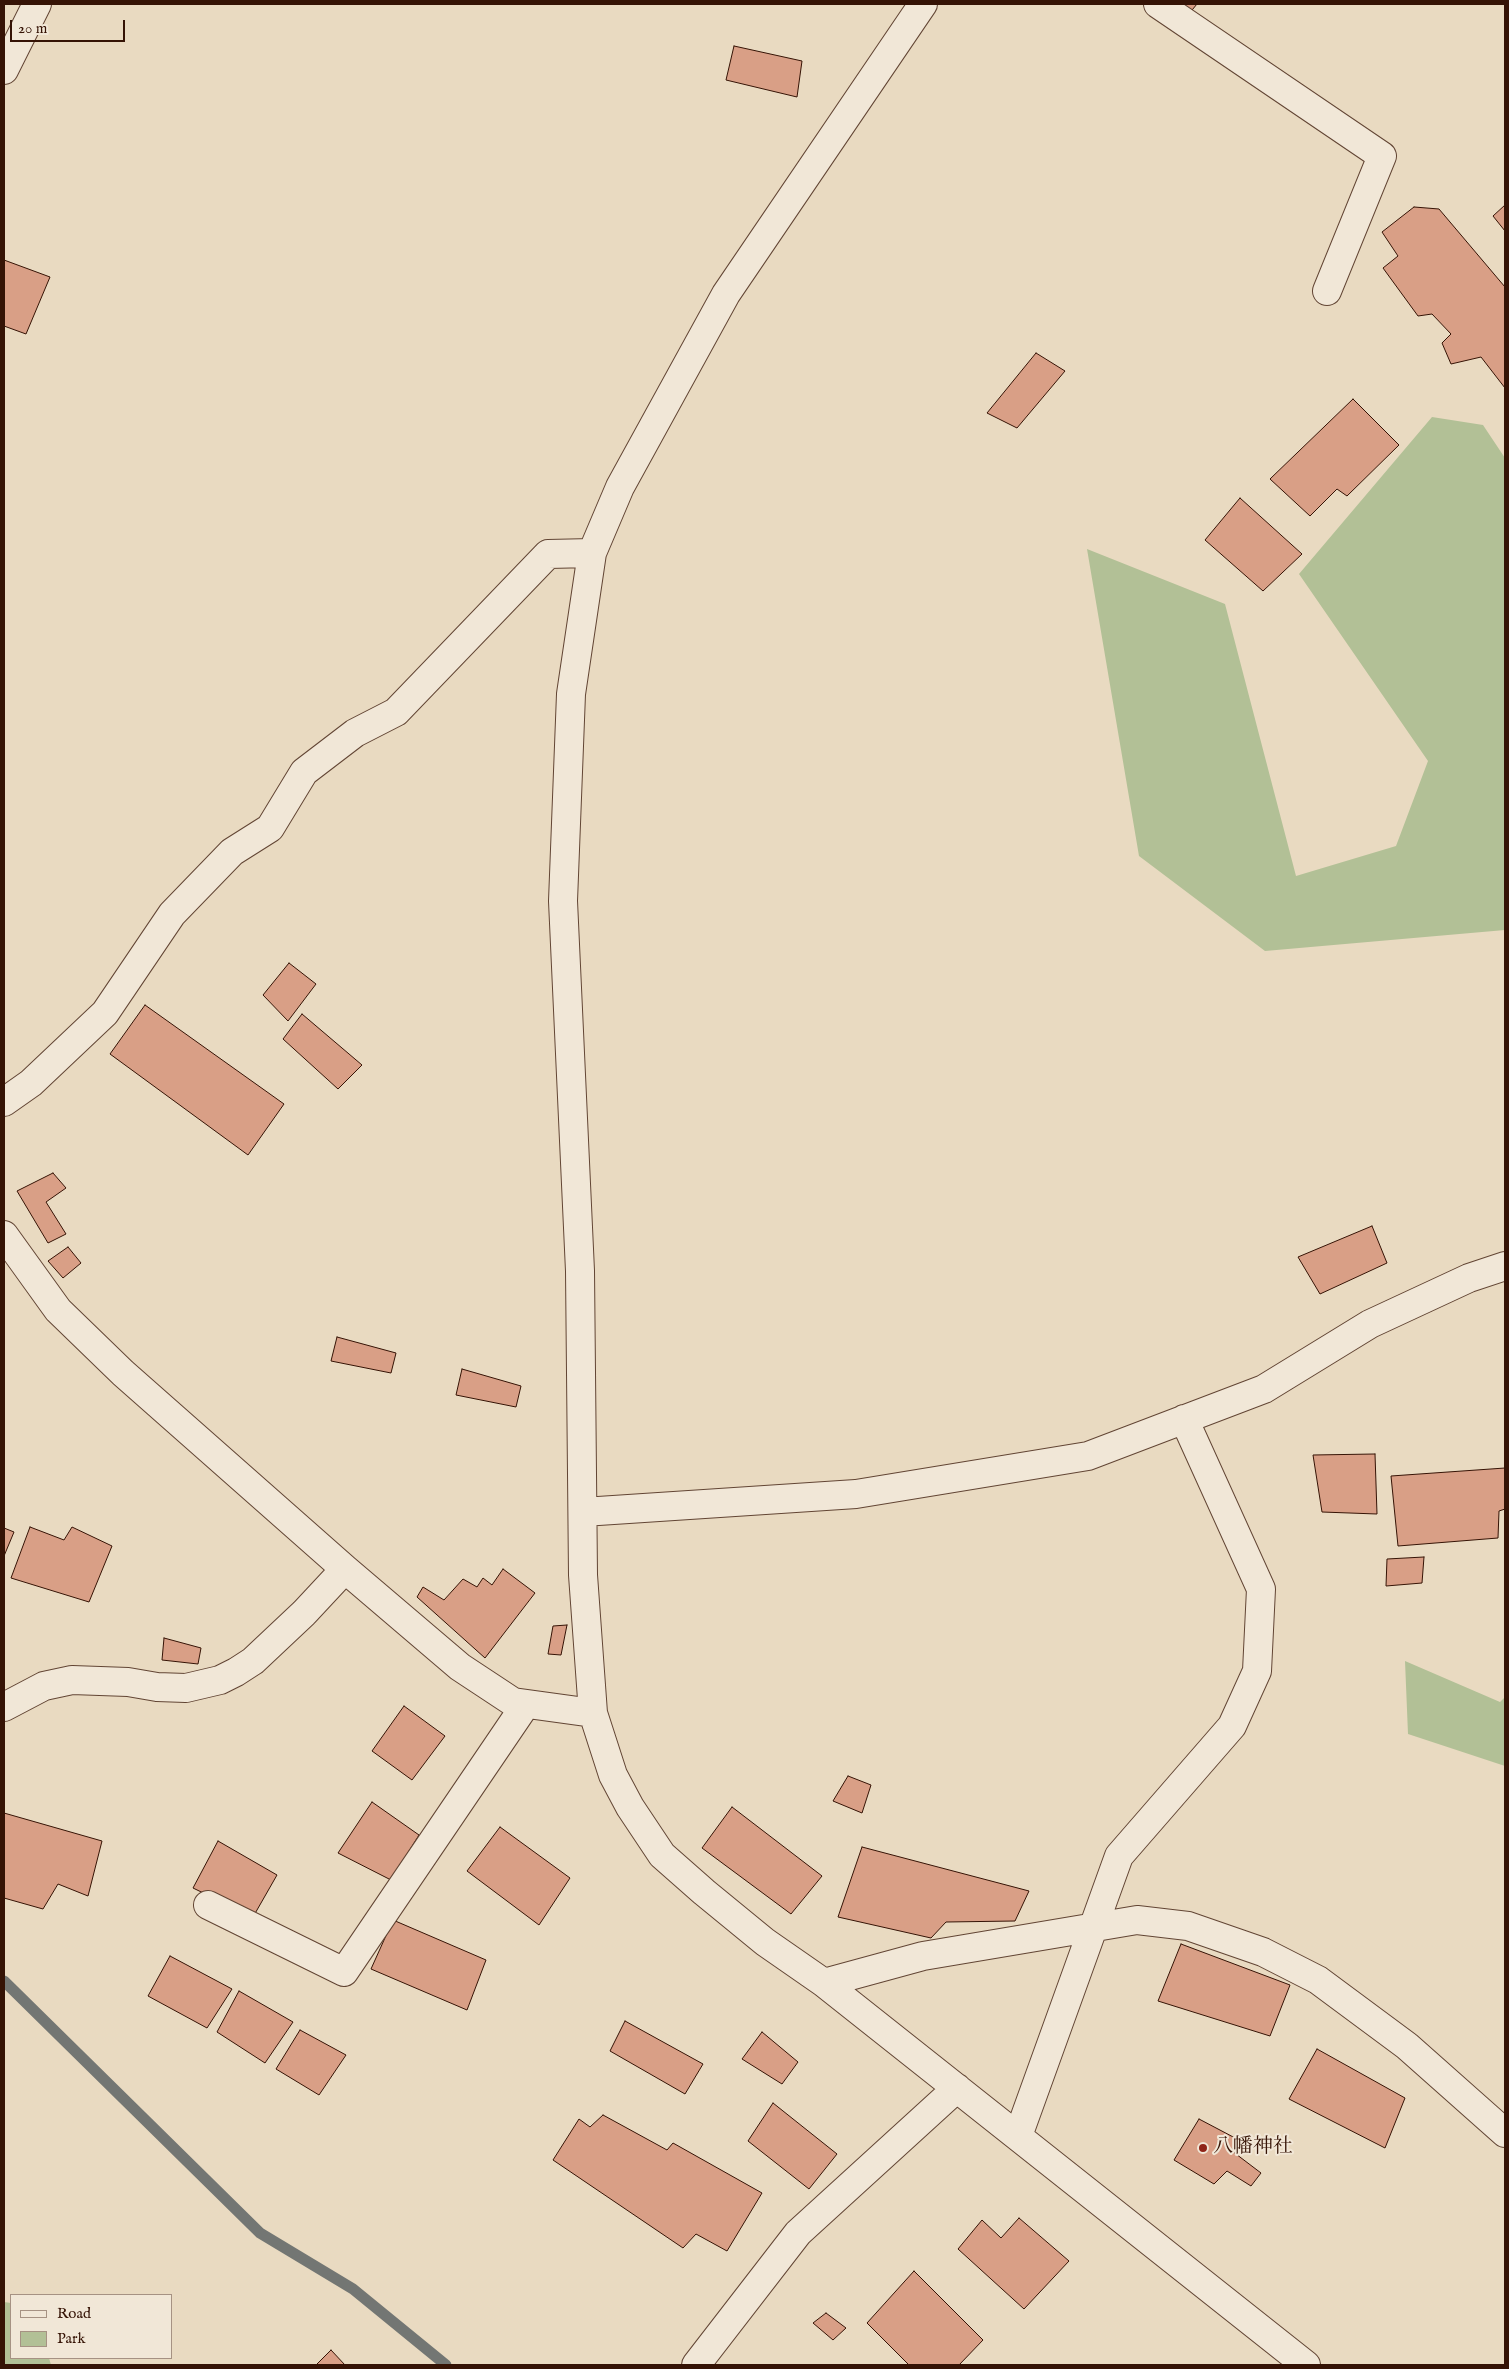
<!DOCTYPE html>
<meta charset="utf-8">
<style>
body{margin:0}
#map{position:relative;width:1509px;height:2369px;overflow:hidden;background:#e9dac1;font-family:"IM FELL English",serif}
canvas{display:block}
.frame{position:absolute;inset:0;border:5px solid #351305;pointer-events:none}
.legend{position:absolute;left:10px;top:2294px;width:162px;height:65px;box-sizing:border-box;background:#f1e7d7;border:1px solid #a69283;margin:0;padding:6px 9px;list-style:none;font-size:15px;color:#351305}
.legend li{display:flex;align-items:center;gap:10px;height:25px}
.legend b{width:25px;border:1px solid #a69283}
.scale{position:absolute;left:10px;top:20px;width:115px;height:22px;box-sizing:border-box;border:2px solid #351305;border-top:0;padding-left:6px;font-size:15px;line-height:18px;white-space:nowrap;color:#351305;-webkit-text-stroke:4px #f1e7d7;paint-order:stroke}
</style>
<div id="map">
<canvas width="1509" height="2369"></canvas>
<div class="frame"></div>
<ul class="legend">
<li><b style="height:6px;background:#f1e7d7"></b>Road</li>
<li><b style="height:14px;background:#b2c096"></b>Park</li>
</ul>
<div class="scale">20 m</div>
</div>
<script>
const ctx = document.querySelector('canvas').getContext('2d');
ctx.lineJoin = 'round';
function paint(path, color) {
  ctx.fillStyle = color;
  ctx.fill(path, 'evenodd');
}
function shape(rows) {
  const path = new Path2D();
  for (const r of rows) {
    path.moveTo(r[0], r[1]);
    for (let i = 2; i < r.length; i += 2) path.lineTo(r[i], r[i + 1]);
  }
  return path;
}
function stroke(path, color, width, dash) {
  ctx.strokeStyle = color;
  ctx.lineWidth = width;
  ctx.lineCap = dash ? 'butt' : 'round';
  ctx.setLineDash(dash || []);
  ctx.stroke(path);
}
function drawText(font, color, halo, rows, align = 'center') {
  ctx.font = font + ' "IM FELL English","Noto Serif JP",serif';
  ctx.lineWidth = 4;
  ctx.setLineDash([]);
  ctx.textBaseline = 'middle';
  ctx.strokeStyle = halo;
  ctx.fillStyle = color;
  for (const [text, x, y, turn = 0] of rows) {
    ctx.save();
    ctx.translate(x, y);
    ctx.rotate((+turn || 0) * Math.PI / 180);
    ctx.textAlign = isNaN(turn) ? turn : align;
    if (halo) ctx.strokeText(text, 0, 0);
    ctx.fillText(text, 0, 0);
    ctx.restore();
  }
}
const green = shape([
 [1432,417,1483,425,1505,458,1505,930,1265,951,1139,856,1087,549,1225,604,1296,876,1396,846,1428,761,1299,574],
 [1405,1661,1500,1702,1505,1697,1505,1766,1408,1734],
 [4,2302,11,2303,11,2358,49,2358,51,2365,4,2365]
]);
const stream = shape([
 [4,1981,260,2233,353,2289,446,2365]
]);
const building = shape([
 [1174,4,1197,4,1188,15,1174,4],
 [734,46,802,61,797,97,726,80,734,46],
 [1505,205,1505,231,1493,216,1505,205],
 [1414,207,1439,209,1505,287,1505,388,1481,357,1451,364,1442,343,1451,334,1432,314,1418,316,1383,268,1398,256,1382,232,1414,207],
 [4,260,50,277,26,334,4,326,4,260],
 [1036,353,1065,371,1017,428,987,413,1036,353],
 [1353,399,1399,445,1347,496,1337,489,1310,516,1270,479,1353,399],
 [1240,498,1302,554,1263,591,1205,540,1240,498],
 [289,963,316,984,288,1021,263,995,289,963],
 [145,1005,284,1104,248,1155,110,1054,145,1005],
 [302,1014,362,1065,338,1089,283,1039,302,1014],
 [53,1173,66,1188,46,1202,66,1234,48,1243,17,1191,53,1173],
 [1372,1226,1387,1263,1320,1294,1298,1257,1372,1226],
 [68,1247,81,1263,63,1278,48,1261,68,1247],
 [337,1337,396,1353,391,1373,331,1361,337,1337],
 [462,1369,521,1386,516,1407,456,1395,462,1369],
 [1375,1454,1377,1514,1322,1512,1313,1455,1375,1454],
 [1505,1468,1505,1509,1499,1511,1498,1538,1398,1546,1391,1476,1505,1468],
 [30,1527,64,1540,72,1527,112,1546,89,1602,11,1578,30,1527],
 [4,1528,14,1532,4,1556,4,1528],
 [1424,1557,1422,1583,1386,1586,1387,1559,1424,1557],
 [503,1569,535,1593,485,1658,417,1597,423,1587,444,1600,463,1579,477,1587,483,1578,492,1585,503,1569],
 [567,1625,561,1655,548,1654,553,1626,567,1625],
 [164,1638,201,1648,198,1664,162,1660,164,1638],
 [404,1706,445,1736,412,1780,372,1751,404,1706],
 [848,1776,871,1785,862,1813,833,1801,848,1776],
 [372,1802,419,1835,391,1880,338,1853,372,1802],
 [732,1807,822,1876,791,1914,702,1848,732,1807],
 [4,1813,102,1841,88,1896,58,1884,43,1909,4,1898,4,1813],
 [500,1827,570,1878,539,1925,467,1871,500,1827],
 [218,1841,277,1875,253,1917,193,1888,218,1841],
 [862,1847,1029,1891,1015,1921,946,1922,931,1938,838,1917,862,1847],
 [393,1920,486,1960,467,2010,371,1969,393,1920],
 [1181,1944,1290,1985,1270,2036,1158,2001,1181,1944],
 [170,1956,232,1989,207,2028,148,1996,170,1956],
 [239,1991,293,2022,265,2063,217,2032,239,1991],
 [625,2021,703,2064,685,2094,610,2051,625,2021],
 [300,2030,346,2055,319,2095,276,2069,300,2030],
 [762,2032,798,2062,782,2084,742,2059,762,2032],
 [1317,2049,1405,2098,1385,2148,1289,2099,1317,2049],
 [773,2103,837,2154,809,2189,748,2141,773,2103],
 [603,2115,667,2150,673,2143,762,2193,727,2251,696,2234,683,2248,553,2160,579,2119,590,2127,603,2115],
 [1199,2119,1237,2139,1232,2151,1261,2173,1251,2186,1227,2171,1214,2184,1174,2160,1199,2119],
 [1019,2218,1069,2261,1024,2309,958,2249,982,2220,1001,2238,1019,2218],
 [914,2271,983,2340,959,2365,909,2365,867,2323,914,2271],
 [826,2313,846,2328,833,2340,813,2323,826,2313],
 [331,2350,345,2365,316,2365,331,2350]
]);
const minor = shape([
 [923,4,726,294,620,487,592,553,571,694,563,901,580,1271,583,1575,593,1713,613,1775,630,1807,662,1855,704,1892,765,1942,824,1983,1306,2365],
 [1158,4,1382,156,1327,291],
 [4,70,37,4],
 [4,1102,31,1083,105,1013,172,914,232,852,270,828,304,772,355,733,396,712,548,554,592,553],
 [4,1235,58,1310,123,1373,345,1569,460,1667,513,1702,593,1713],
 [583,1512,856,1494,1088,1456,1264,1389,1370,1324,1469,1278,1505,1266],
 [4,1707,44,1686,72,1680,128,1682,157,1687,186,1688,220,1680,236,1672,253,1661,304,1613,345,1569],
 [208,1905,344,1972,526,1704],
 [824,1983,923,1956,1137,1920,1188,1926,1263,1952,1318,1980,1407,2046,1505,2133],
 [1018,2136,1119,1856,1232,1726,1257,1671,1261,1589,1184,1419],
 [696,2365,798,2233,957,2088]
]);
const markers = [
 [1203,2148,5,"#8f2418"]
];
const poiNames = [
 ["八幡神社",1213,2148]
];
paint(green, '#b2c096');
stroke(stream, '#737673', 11);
paint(building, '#d99f86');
stroke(building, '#351305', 1);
stroke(minor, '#624534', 30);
stroke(minor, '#f1e7d7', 28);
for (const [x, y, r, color] of markers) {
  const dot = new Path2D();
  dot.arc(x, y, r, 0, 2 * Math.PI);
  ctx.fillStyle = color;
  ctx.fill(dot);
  stroke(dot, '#f1e7d7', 2);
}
drawText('20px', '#351305', '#f1e7d7', poiNames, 'left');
</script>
